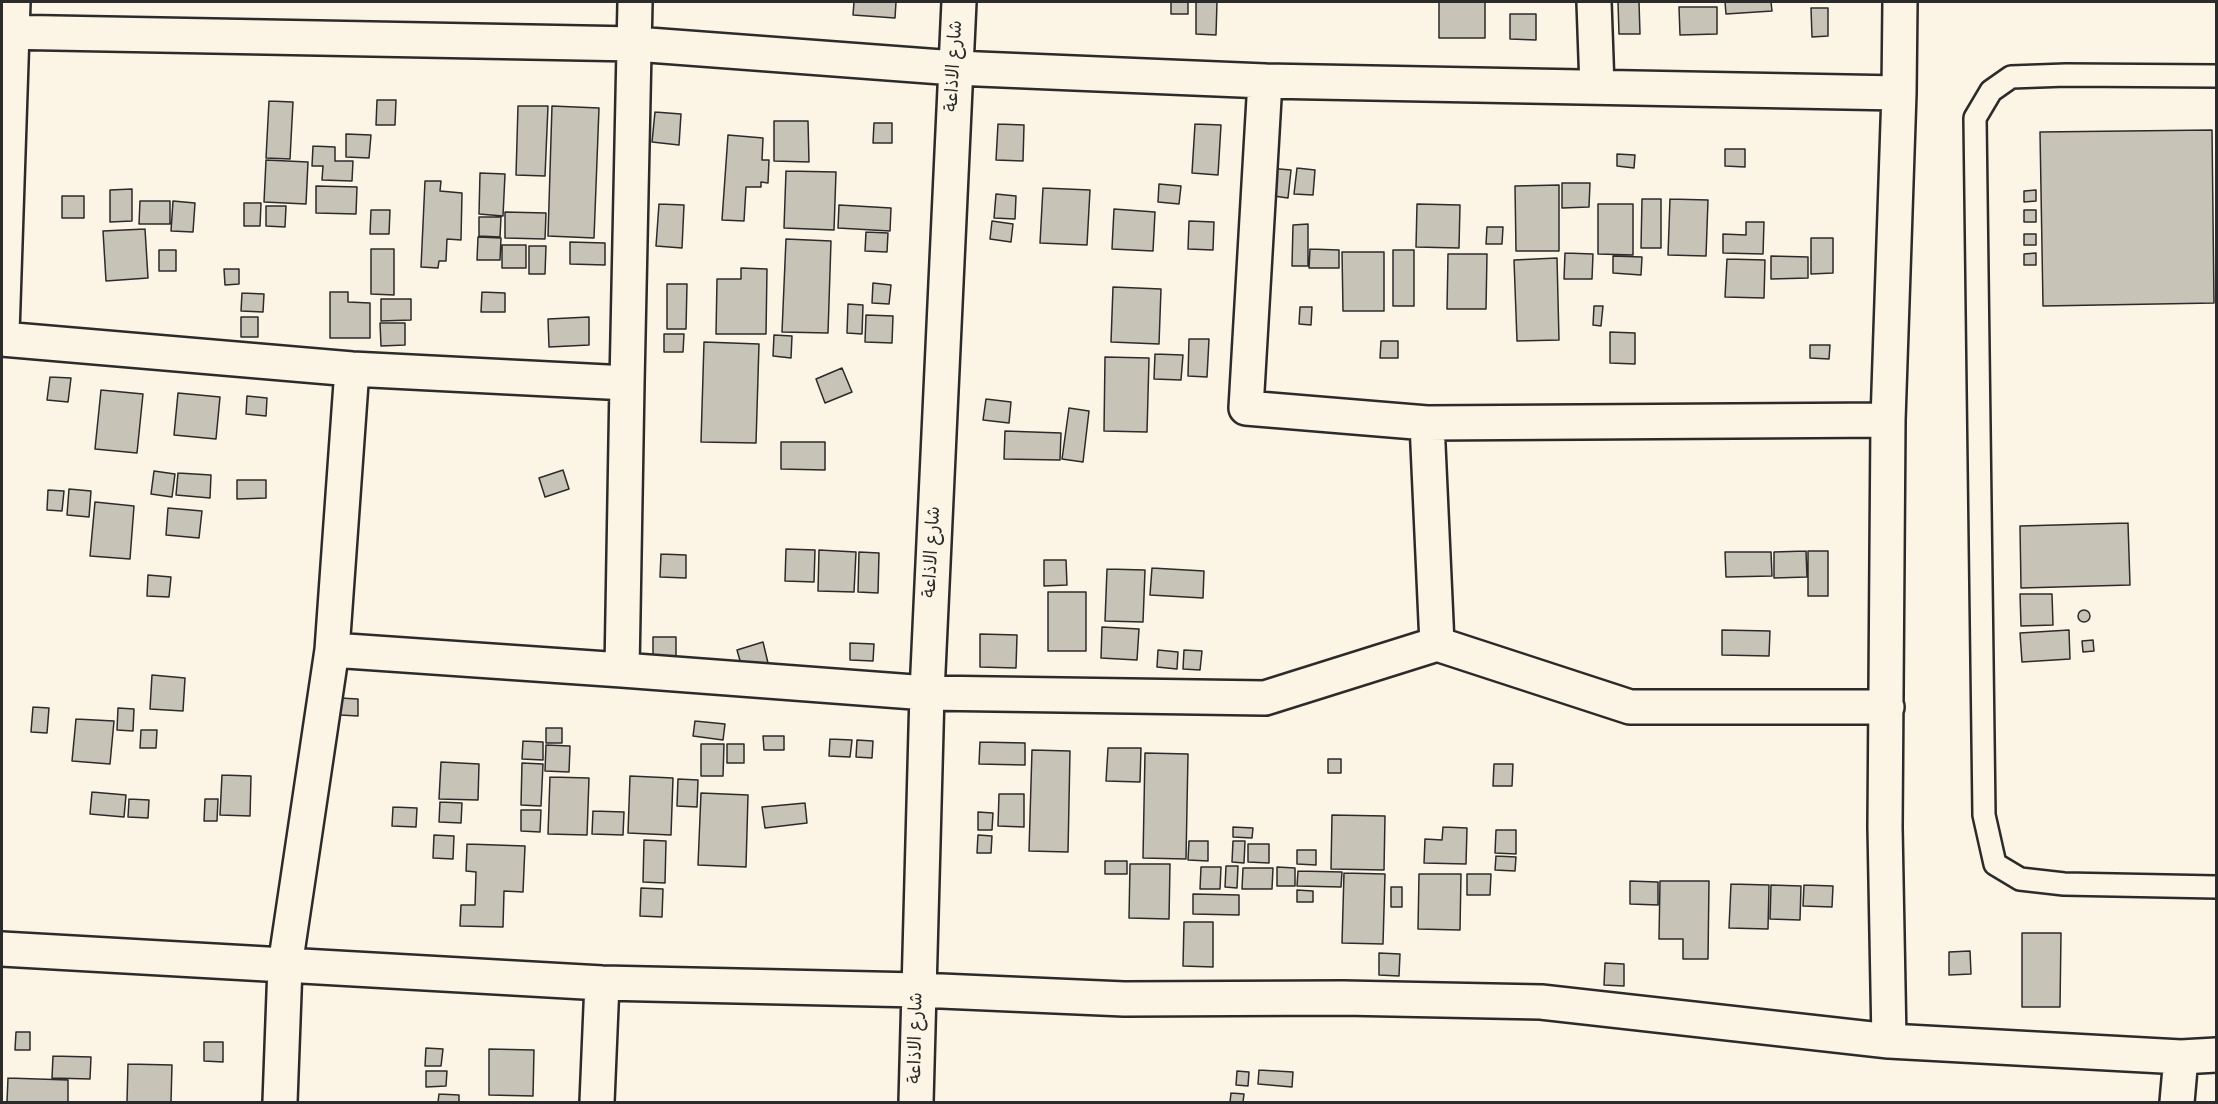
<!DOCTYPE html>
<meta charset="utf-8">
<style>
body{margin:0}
#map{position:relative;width:2218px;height:1104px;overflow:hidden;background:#fcf5e5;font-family:Mynerve,sans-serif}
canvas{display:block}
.frame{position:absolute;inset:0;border:3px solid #2b2b2b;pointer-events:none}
</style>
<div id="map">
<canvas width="2218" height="1104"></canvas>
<div class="frame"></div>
</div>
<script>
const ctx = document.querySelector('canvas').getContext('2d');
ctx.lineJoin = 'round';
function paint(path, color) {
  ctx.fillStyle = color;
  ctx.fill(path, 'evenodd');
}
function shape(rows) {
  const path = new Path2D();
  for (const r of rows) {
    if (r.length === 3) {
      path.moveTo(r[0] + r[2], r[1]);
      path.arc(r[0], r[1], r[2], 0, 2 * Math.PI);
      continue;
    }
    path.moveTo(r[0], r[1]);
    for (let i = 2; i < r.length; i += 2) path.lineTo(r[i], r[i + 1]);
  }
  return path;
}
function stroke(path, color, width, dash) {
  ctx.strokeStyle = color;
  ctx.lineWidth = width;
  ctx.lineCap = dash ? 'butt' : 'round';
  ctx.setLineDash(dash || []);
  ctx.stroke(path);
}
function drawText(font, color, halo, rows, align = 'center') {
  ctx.font = font + ' Mynerve,"Playpen Sans Arabic",sans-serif';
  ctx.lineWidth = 5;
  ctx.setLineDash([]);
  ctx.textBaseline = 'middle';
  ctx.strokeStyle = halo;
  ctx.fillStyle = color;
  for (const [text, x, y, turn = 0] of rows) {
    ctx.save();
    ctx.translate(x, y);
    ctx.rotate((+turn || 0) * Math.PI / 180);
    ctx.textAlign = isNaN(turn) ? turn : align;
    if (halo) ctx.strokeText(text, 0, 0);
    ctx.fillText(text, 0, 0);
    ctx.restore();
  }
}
const building = shape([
 [854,2,896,2,895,18,853,15,854,2],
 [1171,2,1188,2,1188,14,1171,14,1171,2],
 [1196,2,1217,2,1216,35,1196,34,1196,2],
 [1439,2,1485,2,1485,38,1439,38,1439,2],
 [1618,2,1639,2,1640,34,1619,34,1618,2],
 [1725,2,1771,2,1772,11,1726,14,1725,2],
 [1679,7,1717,7,1717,34,1680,35,1679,7],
 [1811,8,1828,8,1828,36,1812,37,1811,8],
 [1510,14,1536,14,1536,40,1510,39,1510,14],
 [377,100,396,100,395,125,376,125,377,100],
 [269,101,293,102,290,159,266,158,269,101],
 [518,106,548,106,545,176,516,175,518,106],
 [552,106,599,108,594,238,548,236,552,106],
 [655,112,681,114,679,145,652,142,655,112],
 [774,121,808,121,809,162,774,161,774,121],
 [874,123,892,123,892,143,873,143,874,123],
 [998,124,1024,125,1023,161,996,160,998,124],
 [1195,124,1221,125,1218,175,1192,173,1195,124],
 [2212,130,2214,303,2043,306,2040,132,2212,130],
 [346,134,371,135,369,158,346,157,346,134],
 [728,135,763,138,762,160,769,160,768,183,761,182,761,187,746,187,744,221,722,220,728,135],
 [313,146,335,147,335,161,353,161,352,181,322,180,323,166,312,166,313,146],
 [1725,149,1745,149,1745,167,1725,166,1725,149],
 [1617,154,1635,155,1634,168,1617,166,1617,154],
 [266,160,308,162,306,204,264,202,266,160],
 [1268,168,1291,170,1288,198,1266,195,1268,168],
 [1297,168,1315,170,1313,195,1294,194,1297,168],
 [786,171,836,172,834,230,784,228,786,171],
 [480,173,505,174,503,216,479,214,480,173],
 [425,181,441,181,440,191,462,193,461,240,447,239,446,261,439,261,438,268,421,267,425,181],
 [1562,183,1590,183,1589,207,1562,208,1562,183],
 [1159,184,1181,186,1179,204,1158,202,1159,184],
 [1559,185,1559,251,1516,251,1515,186,1559,185],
 [316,186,357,187,356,214,316,213,316,186],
 [1043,188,1090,190,1087,245,1040,243,1043,188],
 [132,189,132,221,110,222,110,190,132,189],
 [2036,190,2036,201,2024,202,2024,191,2036,190],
 [996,194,1016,196,1015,219,994,218,996,194],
 [62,196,84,196,84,218,62,218,62,196],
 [1642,199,1661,199,1661,248,1641,248,1642,199],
 [1670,199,1708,200,1706,256,1668,255,1670,199],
 [140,201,170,201,170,224,139,224,140,201],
 [173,201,195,203,193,232,171,231,173,201],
 [244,203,261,203,260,226,244,226,244,203],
 [659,204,684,205,682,248,656,246,659,204],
 [1417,204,1460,205,1459,248,1416,247,1417,204],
 [1598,204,1633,204,1633,255,1598,254,1598,204],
 [839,205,891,208,890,231,838,228,839,205],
 [266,206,286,206,285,227,266,226,266,206],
 [1114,209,1155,212,1153,251,1112,249,1114,209],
 [371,210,390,210,389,234,370,234,371,210],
 [2024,210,2036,210,2036,222,2024,222,2024,210],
 [505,212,546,213,545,239,505,238,505,212],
 [479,217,501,217,500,237,479,236,479,217],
 [992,221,1013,224,1011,242,990,239,992,221],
 [1189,221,1214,222,1213,250,1188,249,1189,221],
 [1746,222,1764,222,1763,254,1723,253,1723,234,1746,235,1746,222],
 [1308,224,1308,266,1292,266,1293,225,1308,224],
 [1487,227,1503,227,1502,244,1486,244,1487,227],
 [145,229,148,278,106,281,103,231,145,229],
 [866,232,888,233,887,252,865,251,866,232],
 [2024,234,2036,234,2036,245,2024,245,2024,234],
 [478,237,501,238,500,260,477,260,478,237],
 [1811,238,1833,238,1833,273,1811,274,1811,238],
 [786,239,831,241,828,333,782,332,786,239],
 [570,242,605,243,605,265,570,264,570,242],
 [502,245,526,245,526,268,502,268,502,245],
 [529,246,546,246,545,274,529,274,529,246],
 [371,249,394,249,394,295,371,294,371,249],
 [1310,249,1339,250,1339,268,1309,268,1310,249],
 [159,250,176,250,176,271,159,271,159,250],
 [1393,250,1414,250,1414,306,1393,306,1393,250],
 [1342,252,1384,252,1384,311,1343,311,1342,252],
 [1565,253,1593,254,1592,279,1564,279,1565,253],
 [2036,253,2036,265,2024,265,2024,254,2036,253],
 [1448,254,1487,254,1486,309,1447,309,1448,254],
 [1613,256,1642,257,1641,275,1613,273,1613,256],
 [1771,256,1808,257,1808,278,1771,279,1771,256],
 [1557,258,1559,340,1517,341,1514,260,1557,258],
 [1727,259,1765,260,1764,298,1725,297,1727,259],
 [741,268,767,269,766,334,716,334,717,279,741,279,741,268],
 [224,269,239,269,239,284,225,285,224,269],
 [873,283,891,285,889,304,872,303,873,283],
 [667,284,687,284,686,329,667,329,667,284],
 [1113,287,1161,289,1159,344,1111,342,1113,287],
 [330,292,348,292,348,302,370,303,370,338,330,338,330,292],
 [482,292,505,293,505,312,481,312,482,292],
 [242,293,264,294,263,312,241,311,242,293],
 [381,299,411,299,411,320,381,321,381,299],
 [848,304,863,305,862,334,847,333,848,304],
 [1594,306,1603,306,1601,326,1593,325,1594,306],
 [1300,307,1312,307,1311,325,1299,324,1300,307],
 [866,315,893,316,892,343,865,342,866,315],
 [241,317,258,317,258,337,241,337,241,317],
 [589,317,589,345,549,347,548,319,589,317],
 [380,323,405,323,405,345,381,346,380,323],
 [1610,332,1635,333,1635,364,1610,363,1610,332],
 [664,334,684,334,683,352,664,352,664,334],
 [774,335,792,336,791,358,773,356,774,335],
 [1189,339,1209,339,1207,377,1188,376,1189,339],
 [1381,341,1398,341,1398,358,1380,358,1381,341],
 [704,342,759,344,756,443,701,442,704,342],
 [1810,345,1830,345,1829,359,1810,358,1810,345],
 [1155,354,1183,355,1181,380,1154,379,1155,354],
 [1105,357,1149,358,1147,432,1104,431,1105,357],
 [842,368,852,392,825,403,816,379,842,368],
 [50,377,71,378,68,402,47,400,50,377],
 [101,390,143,394,137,453,95,449,101,390],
 [178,393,220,397,216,439,174,435,178,393],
 [247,396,267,398,266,416,246,414,247,396],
 [986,399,1011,402,1009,423,983,420,986,399],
 [1069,408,1089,411,1083,462,1062,459,1069,408],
 [1005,431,1061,433,1060,460,1004,459,1005,431],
 [781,442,825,442,825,470,781,469,781,442],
 [563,470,569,489,545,497,539,478,563,470],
 [154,471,175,474,172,497,151,494,154,471],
 [178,473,211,475,210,498,176,495,178,473],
 [237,480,266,480,266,498,237,499,237,480],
 [69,489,91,491,89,517,67,515,69,489],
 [48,490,64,491,62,511,47,510,48,490],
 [95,502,134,506,130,559,90,556,95,502],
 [168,508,202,511,199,538,166,535,168,508],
 [2128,523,2130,585,2021,588,2020,526,2128,523],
 [786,549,815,550,814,582,785,581,786,549],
 [819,550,856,552,854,592,818,591,819,550],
 [1806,551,1807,577,1774,578,1774,552,1806,551],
 [1808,551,1828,551,1828,596,1808,596,1808,551],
 [859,552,879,553,878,593,858,592,859,552],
 [1725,552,1771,552,1772,576,1726,577,1725,552],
 [661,554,686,555,686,578,660,577,661,554],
 [1044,560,1066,560,1067,585,1044,586,1044,560],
 [1152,568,1204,571,1203,598,1150,595,1152,568],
 [1107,569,1145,570,1143,622,1105,621,1107,569],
 [148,575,171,577,169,597,147,596,148,575],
 [1048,592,1086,592,1086,651,1048,651,1048,592],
 [2020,594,2052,594,2053,625,2021,626,2020,594],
 [2084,616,6],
 [1102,627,1139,629,1137,660,1101,658,1102,627],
 [1722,630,1770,631,1769,656,1722,655,1722,630],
 [2069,630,2070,659,2022,662,2020,633,2069,630],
 [980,634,1017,635,1016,668,980,667,980,634],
 [653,637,676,637,676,659,653,658,653,637],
 [2093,640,2094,651,2083,652,2082,641,2093,640],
 [763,642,768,663,743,671,737,650,763,642],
 [850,643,874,644,873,661,850,660,850,643],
 [1158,650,1178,652,1177,669,1157,667,1158,650],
 [1184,650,1202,651,1200,670,1183,669,1184,650],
 [152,675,185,678,183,711,150,709,152,675],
 [340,698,358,699,358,716,340,715,340,698],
 [33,707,49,708,47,733,31,732,33,707],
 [118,708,134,709,133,731,117,730,118,708],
 [76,719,114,721,110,764,72,761,76,719],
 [695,721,725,724,723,740,693,736,695,721],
 [546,728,562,728,562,743,546,743,546,728],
 [141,730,157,730,156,748,140,748,141,730],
 [763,736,784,736,784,750,764,750,763,736],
 [830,739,852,740,850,757,829,756,830,739],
 [857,740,873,741,872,758,856,757,857,740],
 [523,741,543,742,543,760,522,759,523,741],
 [980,742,1025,743,1025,765,979,764,980,742],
 [701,744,724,744,723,776,701,776,701,744],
 [727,744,744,744,744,763,727,763,727,744],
 [546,745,570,746,569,772,545,771,546,745],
 [1108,748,1141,748,1140,782,1106,781,1108,748],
 [1032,750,1070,751,1068,852,1029,851,1032,750],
 [1145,753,1188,754,1186,859,1143,858,1145,753],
 [1328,759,1341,759,1341,773,1328,773,1328,759],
 [441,762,479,764,478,800,439,799,441,762],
 [522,763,543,764,541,806,521,805,522,763],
 [1494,764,1513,764,1512,786,1493,786,1494,764],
 [222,775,251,776,250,816,220,815,222,775],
 [630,776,673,778,671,835,628,833,630,776],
 [550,777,589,778,587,835,548,834,550,777],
 [678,779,698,780,697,807,677,806,678,779],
 [92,792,126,795,124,817,90,814,92,792],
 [701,793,748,795,746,867,698,865,701,793],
 [999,794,1024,794,1024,827,998,826,999,794],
 [129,799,149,800,148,818,128,817,129,799],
 [205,799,218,799,217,821,204,821,205,799],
 [440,802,462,803,461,823,439,822,440,802],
 [805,803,807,823,765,828,762,807,805,803],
 [393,807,417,808,416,827,392,826,393,807],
 [521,810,541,810,540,832,521,831,521,810],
 [593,811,624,812,623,835,592,834,593,811],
 [978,812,993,813,992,830,978,830,978,812],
 [1332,815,1385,816,1384,870,1331,869,1332,815],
 [1233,827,1253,828,1252,838,1233,837,1233,827],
 [1443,827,1467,828,1466,864,1424,863,1425,839,1442,840,1443,827],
 [1496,830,1516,830,1516,854,1495,853,1496,830],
 [434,835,454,836,453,859,433,858,434,835],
 [978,835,992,836,991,853,977,853,978,835],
 [644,840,666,841,665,883,643,882,644,840],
 [1189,841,1208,841,1208,861,1188,860,1189,841],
 [1233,841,1245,841,1244,863,1232,862,1233,841],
 [467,844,525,846,523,892,504,891,503,927,460,926,461,905,475,905,476,872,466,871,467,844],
 [1248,844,1269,844,1269,863,1248,862,1248,844],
 [1297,850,1316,850,1316,865,1297,864,1297,850],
 [1496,856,1516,857,1515,871,1495,870,1496,856],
 [1105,861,1127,861,1127,874,1105,874,1105,861],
 [1130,864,1170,864,1169,919,1129,918,1130,864],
 [1226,866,1238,866,1237,888,1225,887,1226,866],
 [1201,867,1221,867,1220,889,1200,889,1201,867],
 [1277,867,1295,868,1295,886,1277,886,1277,867],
 [1243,868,1273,868,1272,889,1242,889,1243,868],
 [1298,871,1342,872,1341,887,1297,886,1298,871],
 [1344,873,1385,874,1383,944,1342,943,1344,873],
 [1419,874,1461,874,1460,930,1418,929,1419,874],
 [1467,874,1491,874,1490,895,1467,895,1467,874],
 [1630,881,1658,882,1658,905,1630,904,1630,881],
 [1660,881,1709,881,1708,959,1683,959,1683,939,1659,939,1660,881],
 [1731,884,1769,885,1768,929,1729,928,1731,884],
 [1771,885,1801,886,1800,920,1770,919,1771,885],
 [1804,885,1833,886,1832,907,1803,906,1804,885],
 [1391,887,1402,887,1402,907,1391,907,1391,887],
 [641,888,663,889,662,917,640,916,641,888],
 [1297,890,1313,891,1313,902,1297,902,1297,890],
 [1193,894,1239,895,1239,915,1193,914,1193,894],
 [1184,922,1213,922,1213,967,1183,966,1184,922],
 [2022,933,2061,933,2060,1007,2022,1007,2022,933],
 [1970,951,1971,974,1949,975,1949,952,1970,951],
 [1379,953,1400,954,1399,976,1379,975,1379,953],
 [1605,963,1624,964,1624,986,1604,985,1605,963],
 [16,1032,30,1032,30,1050,15,1050,16,1032],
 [204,1042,223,1042,223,1062,204,1061,204,1042],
 [426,1048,443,1049,441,1066,425,1066,426,1048],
 [489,1049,534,1050,533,1096,489,1095,489,1049],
 [53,1056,91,1057,90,1079,52,1078,53,1056],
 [128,1064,172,1065,171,1102,127,1102,128,1064],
 [1259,1070,1293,1072,1292,1087,1258,1084,1259,1070],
 [426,1071,447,1071,446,1086,426,1087,426,1071],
 [1237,1071,1249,1072,1248,1086,1236,1085,1237,1071],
 [8,1078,68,1080,68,1102,7,1102,8,1078],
 [1231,1093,1244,1094,1243,1102,1230,1102,1231,1093],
 [439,1094,459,1095,459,1102,438,1102,439,1094]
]);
const lane = shape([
 [2216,76,2066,75,2011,77,1991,91,1975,118,1984,815,1995,864,2020,879,2064,884,2216,887]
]);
const street = shape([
 [1594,2,1597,87],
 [1900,2,1899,93,1888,420,1885,827,1889,1041,2181,1057,2216,1055],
 [2,32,635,44,955,68,1265,81,1899,93],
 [1265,81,1246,408,1427,423,1437,644],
 [2,333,13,2],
 [2,339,352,369,627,383,635,2],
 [627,383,622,670,927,693,1265,698,1437,644,1630,707,1887,707],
 [1427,423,1888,420],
 [332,650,622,670],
 [2,949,602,983,918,990,1124,999,1343,998,1541,1002,1889,1041],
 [280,1102,285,966,332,650,352,369],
 [597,1102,602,983],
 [916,1102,927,693,959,2],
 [2177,1102,2181,1057]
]);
const streetNames = [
 ["شارع الاذاعة",955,66,-87],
 ["شارع الاذاعة",933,552,-87],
 ["شارع الاذاعة",917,1038,-89]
];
paint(building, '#c8c3b7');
stroke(building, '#2b2b2b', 1.5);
stroke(lane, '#2b2b2b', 26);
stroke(street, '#2b2b2b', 38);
stroke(lane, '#fcf5e5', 21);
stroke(street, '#fcf5e5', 33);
drawText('18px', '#2b2b2b', '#fcf5e5', streetNames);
</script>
